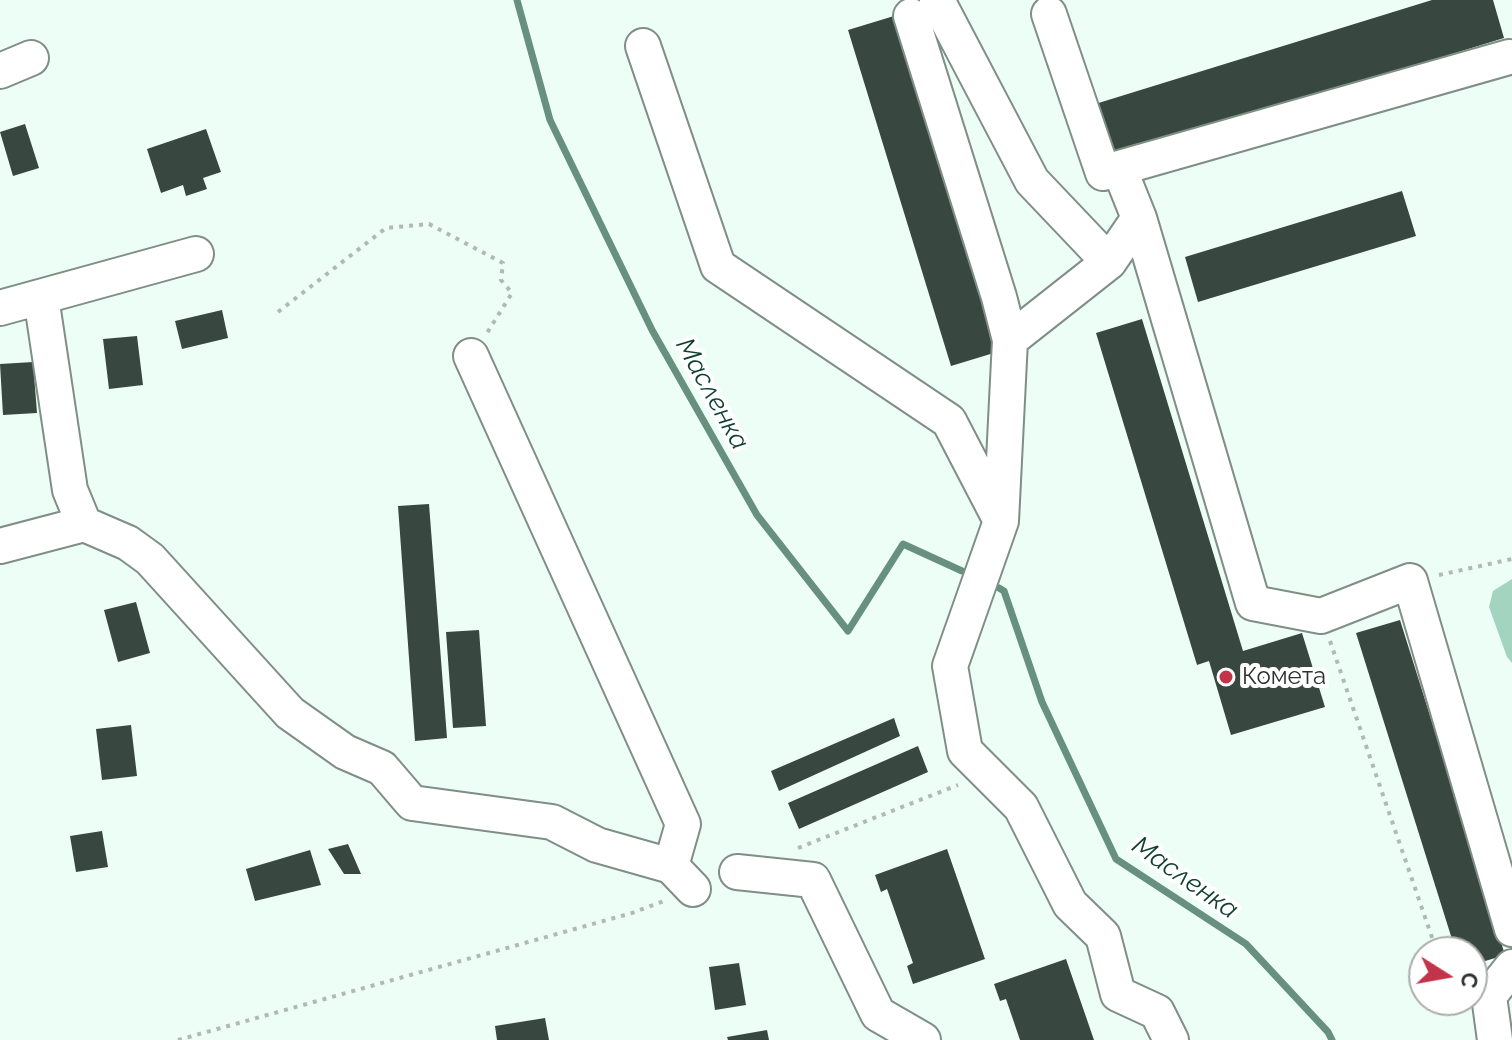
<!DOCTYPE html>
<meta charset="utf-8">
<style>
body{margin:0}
#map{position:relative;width:1512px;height:1040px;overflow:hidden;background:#edfef6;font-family:Raleway,sans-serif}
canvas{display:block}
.north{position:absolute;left:1408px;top:936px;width:80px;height:80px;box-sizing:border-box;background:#fff;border:2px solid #abadac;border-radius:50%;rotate:101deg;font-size:22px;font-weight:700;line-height:32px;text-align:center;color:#2c322f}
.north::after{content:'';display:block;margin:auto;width:28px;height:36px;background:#c3334a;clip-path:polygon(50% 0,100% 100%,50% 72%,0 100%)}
</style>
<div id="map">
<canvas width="1512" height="1040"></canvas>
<div class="north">С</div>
</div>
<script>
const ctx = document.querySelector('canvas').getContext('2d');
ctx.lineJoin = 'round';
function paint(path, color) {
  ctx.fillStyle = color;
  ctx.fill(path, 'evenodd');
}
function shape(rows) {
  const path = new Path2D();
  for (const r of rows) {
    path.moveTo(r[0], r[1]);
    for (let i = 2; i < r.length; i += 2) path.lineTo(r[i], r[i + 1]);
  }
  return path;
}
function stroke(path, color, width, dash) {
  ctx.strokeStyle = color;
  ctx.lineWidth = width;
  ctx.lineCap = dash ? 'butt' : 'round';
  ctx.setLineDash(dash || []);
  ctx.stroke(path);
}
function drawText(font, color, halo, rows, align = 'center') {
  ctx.font = font + ' Raleway,sans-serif';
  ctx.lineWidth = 8;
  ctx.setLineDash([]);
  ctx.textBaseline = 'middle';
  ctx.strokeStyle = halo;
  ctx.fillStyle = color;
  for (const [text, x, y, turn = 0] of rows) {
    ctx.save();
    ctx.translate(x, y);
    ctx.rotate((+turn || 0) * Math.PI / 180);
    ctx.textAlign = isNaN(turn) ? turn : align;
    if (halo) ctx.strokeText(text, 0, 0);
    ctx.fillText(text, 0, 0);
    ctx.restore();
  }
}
const green = shape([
 [1512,579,1512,663,1507,657,1489,607,1493,591]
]);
const stream = shape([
 [517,0,550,120,652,330,757,515,848,631,903,544,962,571],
 [999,588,1004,591,1042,702,1116,859,1246,944,1328,1032,1332,1040]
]);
const building = shape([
 [1432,0,1493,0,1504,38,1109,160,1092,105],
 [894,16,997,352,951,366,848,30],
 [25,124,39,168,13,176,0,132],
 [206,129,221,172,203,178,207,189,186,196,183,185,161,193,147,149],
 [1402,191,1416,236,1198,302,1185,257],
 [222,310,228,338,182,349,175,321],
 [1142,319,1243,651,1302,633,1325,707,1231,735,1209,661,1197,665,1096,333],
 [137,336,143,385,109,389,103,339],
 [33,362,37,413,3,415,0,364],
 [429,504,447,738,415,741,398,506],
 [136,602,150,653,118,662,104,610],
 [1400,620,1505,955,1472,965,1472,952,1456,952,1356,633],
 [479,630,486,726,453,728,446,632],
 [894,718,900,736,779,791,771,771],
 [131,725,137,776,102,780,96,729],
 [918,746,928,772,799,829,788,803],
 [102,831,108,867,76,872,70,836],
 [348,844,361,874,344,874,328,849],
 [947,849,985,959,913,984,907,966,913,963,887,889,881,892,875,875],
 [310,850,321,885,255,901,246,869],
 [1066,959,1094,1040,1020,1040,1006,999,1000,1001,994,984],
 [739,963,746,1005,715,1010,709,967],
 [545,1018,549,1040,497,1040,495,1026],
 [767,1030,769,1040,728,1040,727,1037]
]);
const path = shape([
 [278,312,386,228,429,224,503,263,501,280,512,293,487,333],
 [1439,575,1512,559],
 [1330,641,1437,952],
 [798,848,958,785],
 [1454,1000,1460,1012],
 [178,1040,632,913,664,901]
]);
const minor = shape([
 [937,0,1032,181,1109,262],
 [1049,14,1103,173,1119,168],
 [911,16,999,297,1010,340,1001,521,950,666,965,751,1021,807,1070,904,1103,936,1118,994,1157,1012,1171,1040],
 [643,46,718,266,949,421,1001,521],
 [0,71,31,58],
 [1139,218,1119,168,1509,57],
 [0,308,196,254],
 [1010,340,1109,262,1139,218,1253,603,1321,616,1410,581,1512,929],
 [471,356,683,824,671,866],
 [84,524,128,543,150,559,290,713,345,752,382,768,412,803,552,822,597,845,671,866,693,889],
 [0,546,84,524,70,490,41,297],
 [737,872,813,880,878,1014,923,1040],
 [1495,1040,1489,996,1512,967]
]);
const markers = [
 [1226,677,8,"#c3334a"]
];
const poiNames = [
 ["Комета",1242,677]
];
const waterNames = [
 ["Масленка",712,394,61],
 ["Масленка",1185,878,35]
];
paint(green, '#a3d4bf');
stroke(stream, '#67907f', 7);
paint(building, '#394741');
stroke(minor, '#7f8e87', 38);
stroke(path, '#aebbb5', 4, [4, 6]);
stroke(minor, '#fff', 34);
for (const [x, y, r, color] of markers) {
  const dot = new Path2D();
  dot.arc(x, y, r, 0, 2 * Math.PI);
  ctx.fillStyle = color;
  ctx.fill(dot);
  stroke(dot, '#fff', 3);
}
drawText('24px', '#2c322f', '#fff', poiNames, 'left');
drawText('italic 26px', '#0e3f2f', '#fff', waterNames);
</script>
